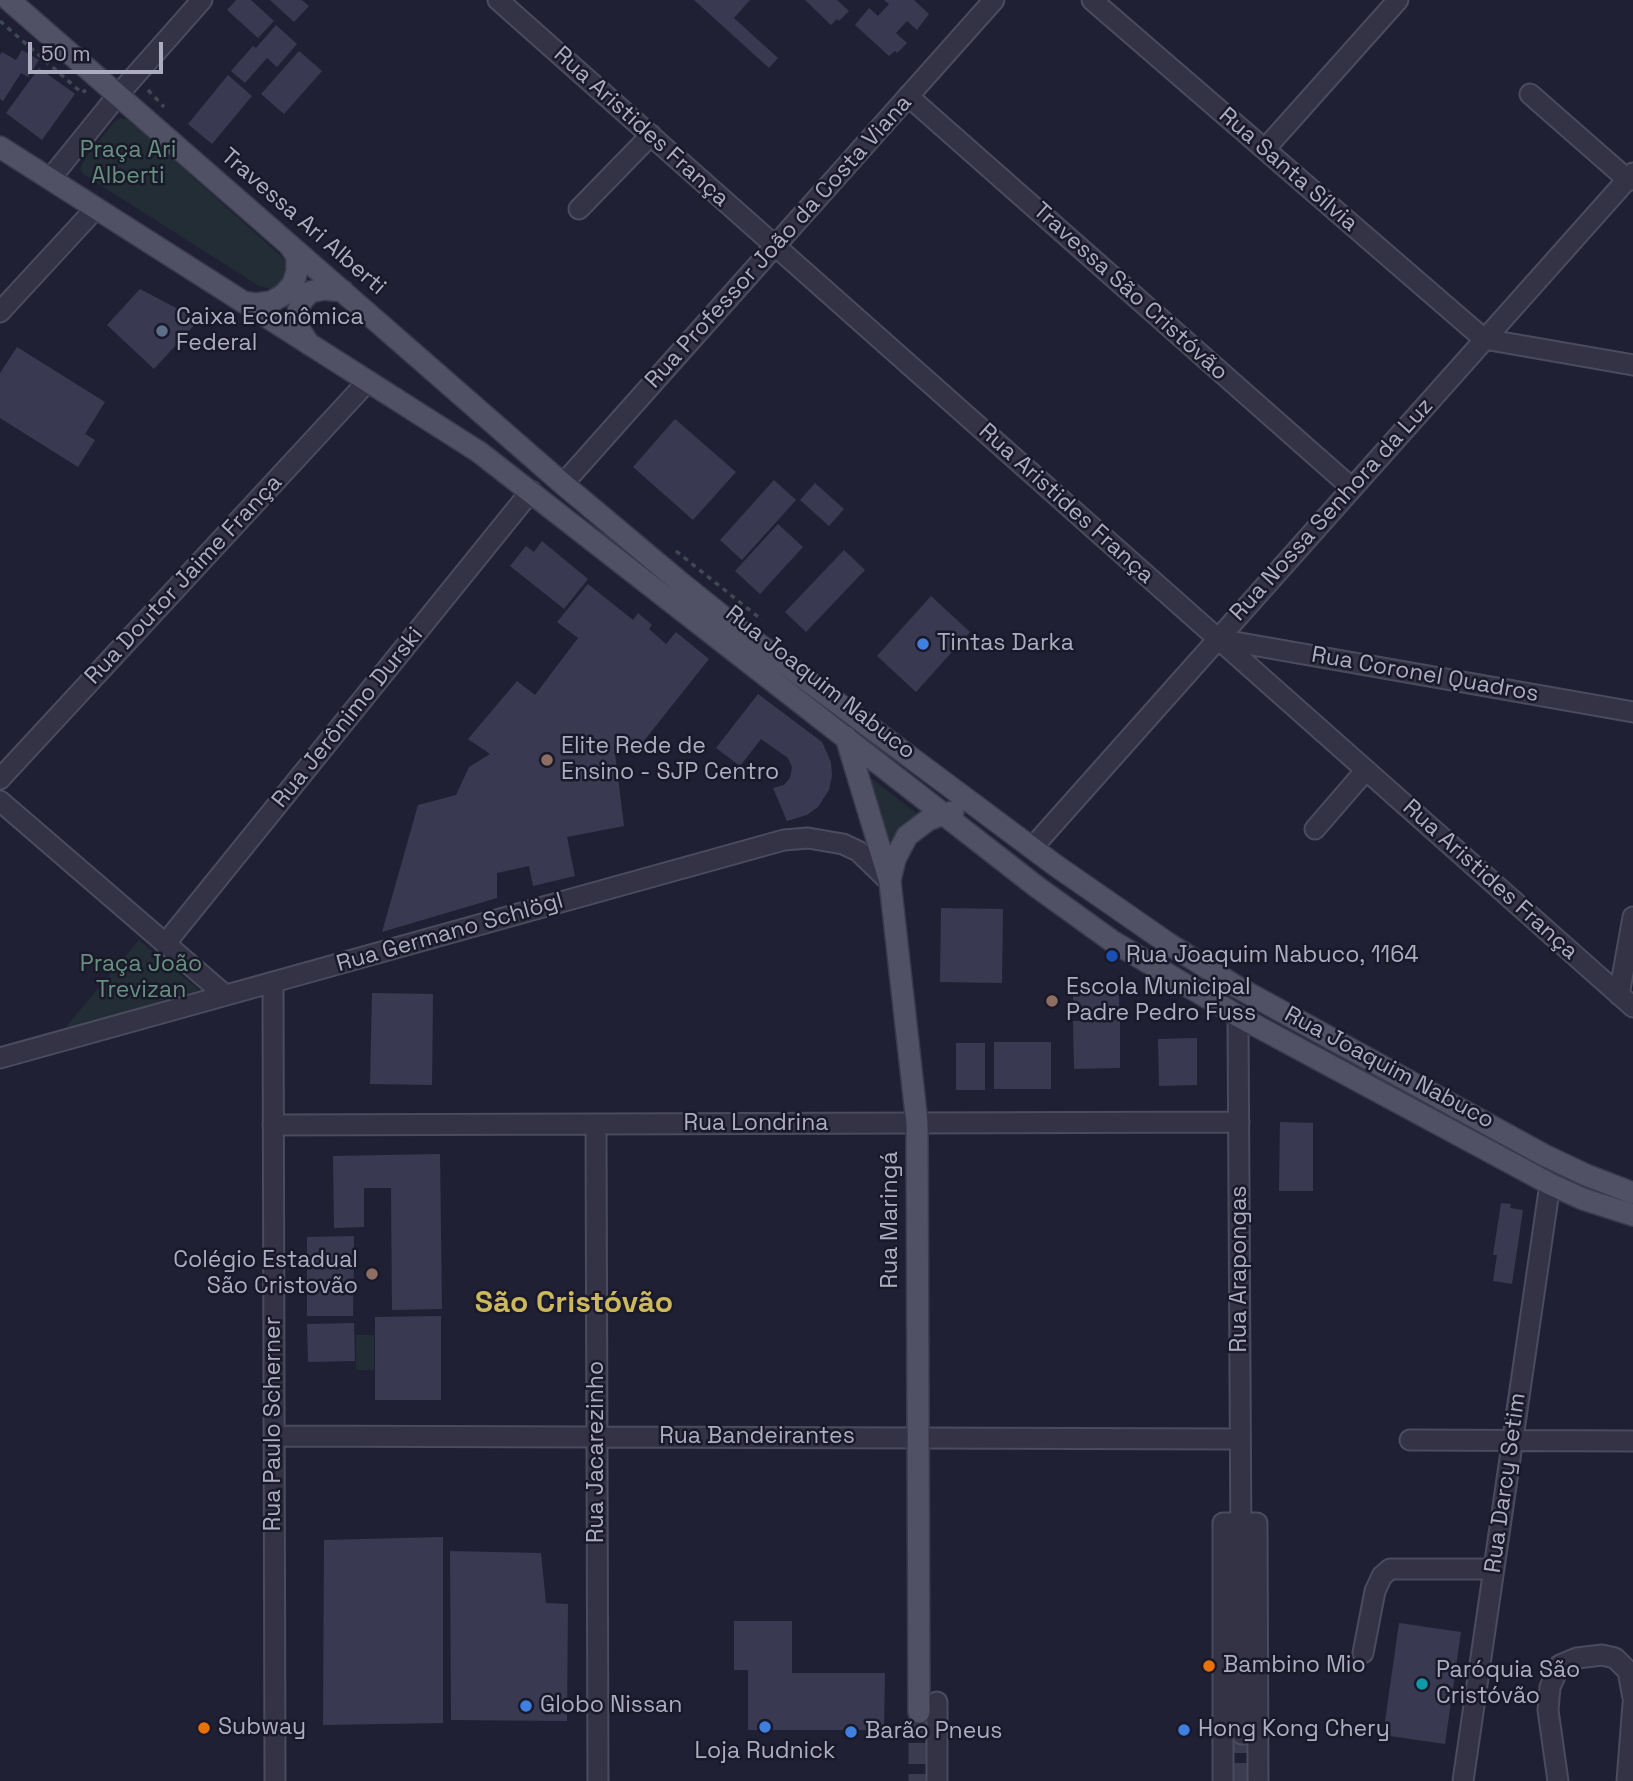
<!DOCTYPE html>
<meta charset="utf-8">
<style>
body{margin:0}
#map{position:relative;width:1633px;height:1781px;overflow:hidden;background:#202034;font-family:"Space Grotesk",sans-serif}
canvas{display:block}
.scale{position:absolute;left:28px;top:42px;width:135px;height:32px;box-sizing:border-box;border:4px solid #adadc2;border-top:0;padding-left:9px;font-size:21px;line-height:24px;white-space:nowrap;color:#adadc2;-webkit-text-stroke:5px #191929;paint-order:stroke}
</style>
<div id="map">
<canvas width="1633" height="1781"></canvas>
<div class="scale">50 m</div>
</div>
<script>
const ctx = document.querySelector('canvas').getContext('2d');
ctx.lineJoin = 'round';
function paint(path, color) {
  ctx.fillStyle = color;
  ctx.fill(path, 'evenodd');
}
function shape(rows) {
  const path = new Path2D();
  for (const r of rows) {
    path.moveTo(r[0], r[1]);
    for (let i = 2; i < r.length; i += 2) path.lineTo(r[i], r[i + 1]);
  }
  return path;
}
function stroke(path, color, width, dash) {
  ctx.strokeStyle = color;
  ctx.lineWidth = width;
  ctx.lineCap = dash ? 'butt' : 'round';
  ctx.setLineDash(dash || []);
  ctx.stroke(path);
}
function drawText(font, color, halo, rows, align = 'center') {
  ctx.font = font + ' "Space Grotesk",sans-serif';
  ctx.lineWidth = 5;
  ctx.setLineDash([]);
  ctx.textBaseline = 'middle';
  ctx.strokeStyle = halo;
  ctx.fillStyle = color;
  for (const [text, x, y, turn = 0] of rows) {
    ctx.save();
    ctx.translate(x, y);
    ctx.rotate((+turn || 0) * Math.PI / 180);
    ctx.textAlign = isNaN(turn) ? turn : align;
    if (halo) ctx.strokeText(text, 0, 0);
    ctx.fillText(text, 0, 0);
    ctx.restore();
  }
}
const green = shape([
 [121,118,130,121,281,256,286,261,288,270,280,286,272,289,259,286,83,174,80,169,85,158,115,121],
 [866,774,920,816,886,844],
 [139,940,199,990,63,1030],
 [356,1335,374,1335,374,1370,356,1370]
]);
const building = shape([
 [236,0,251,0,274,21,258,38,227,10],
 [270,0,302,0,309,6,294,22],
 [694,0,750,0,734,18,778,58,769,68],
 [805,0,837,0,849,11,839,21,837,19,831,25],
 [884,0,914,0,929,14,917,30,907,21,896,33,907,43,897,53,895,51,889,56,855,25,869,8,878,16,889,4],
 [276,25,297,44,277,67,267,58,245,83,231,71,253,46,256,48],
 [22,50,39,60,28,77,21,73,3,101,0,99,0,55,2,52,16,60],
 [299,51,322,71,284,114,261,94],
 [39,68,75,94,42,140,6,113],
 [228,75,252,96,212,144,188,124],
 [140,289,199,320,154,369,107,325],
 [17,347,105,402,85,434,95,440,78,467,0,418,0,373],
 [675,419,736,472,693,520,633,467],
 [774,480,796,500,742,560,720,540],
 [815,483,844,509,829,526,800,500],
 [778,524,803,547,760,594,735,571],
 [542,541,588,579,564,609,510,566,526,546,534,552],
 [844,550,865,570,806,632,785,612],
 [588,584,633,620,638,613,652,625,649,629,666,644,676,632,709,659,643,742,614,745,624,826,567,837,575,876,533,886,529,866,497,873,497,898,382,932,418,805,456,795,469,767,490,754,468,739,517,681,535,695,578,638,557,622],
 [931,596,970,632,916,692,877,656],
 [758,694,822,742,831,762,832,776,829,790,818,807,807,815,787,821,773,788,784,785,790,778,792,767,788,758,761,739,740,766,716,748],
 [941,908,1003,909,1002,983,940,982],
 [1119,992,1119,1012,1073,1013,1073,993],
 [372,993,433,994,432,1085,370,1084],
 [1120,1020,1120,1068,1074,1069,1073,1021],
 [1197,1038,1197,1085,1159,1086,1158,1039],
 [994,1042,1051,1042,1051,1089,994,1089],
 [956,1043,985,1043,985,1090,956,1090],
 [1280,1122,1313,1123,1313,1191,1279,1191],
 [440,1154,442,1309,392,1310,391,1188,364,1188,364,1227,334,1228,333,1156],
 [1501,1203,1511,1204,1510,1208,1523,1210,1512,1284,1493,1281,1497,1255,1493,1255],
 [354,1236,353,1316,307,1316,307,1237],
 [441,1316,441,1400,375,1400,375,1317],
 [354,1323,355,1361,308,1362,307,1324],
 [443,1537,443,1723,323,1725,324,1540],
 [450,1551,541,1553,546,1603,568,1604,567,1721,451,1720],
 [734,1621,792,1621,792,1673,885,1673,884,1730,748,1730,748,1670,734,1670],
 [1399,1623,1461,1632,1445,1744,1383,1735]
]);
const minorTunnel = shape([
 [1242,1734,1242,1781]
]);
const majorTunnel = shape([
 [919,1712,919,1781]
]);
const path = shape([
 [0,21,82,93,86,90],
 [148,90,164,107],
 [676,551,762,620]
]);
const minor = shape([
 [498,0,1633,1007],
 [1092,0,1484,339,1633,365],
 [1530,94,1627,179,1633,180],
 [908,96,1352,488],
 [1265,149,1398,0],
 [50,179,118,95,202,0],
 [579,209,651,135],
 [0,312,96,208],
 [563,484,994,0],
 [1218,639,1633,712],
 [0,779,368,381],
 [0,801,225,995],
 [1315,829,1366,770],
 [1032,848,1633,173],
 [165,944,531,491],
 [273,982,275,1781],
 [1619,995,1633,917],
 [1238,1016,1242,1734],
 [0,1058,784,840,808,838,843,844,858,851,890,882],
 [596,1124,598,1781],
 [273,1125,1239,1122],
 [274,1436,1240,1439],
 [1410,1440,1633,1441],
 [1363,1653,1375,1591,1382,1576,1390,1569,1494,1569],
 [937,1781,937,1702],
 [1223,1781,1223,1523,1257,1523,1258,1781],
 [1463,1781,1550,1184],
 [1558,1781,1548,1710,1550,1687,1560,1665,1577,1658,1602,1655,1615,1658,1628,1671,1633,1698],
 [1627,1781,1633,1704]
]);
const major = shape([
 [9,0,563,484,681,583,741,631,1055,865,1169,944,1237,987,1544,1155,1586,1175,1633,1193],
 [0,147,479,452,1037,887,1112,941,1238,1016,1550,1184,1583,1199,1633,1215],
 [244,302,256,304,271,302,283,295,293,284,297,271,297,256,290,246],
 [309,344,299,329,297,315,301,302,310,292,324,289,343,291],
 [846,737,890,882,917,1123,919,1712],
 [890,880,895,859,907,836,928,820,943,814,953,812]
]);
const markers = [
 [162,331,7,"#5c6f8a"],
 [923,644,7,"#3f7fe0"],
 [547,760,7,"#8d6e63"],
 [1112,956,7,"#1a4fb4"],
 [1052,1001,7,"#8d6e63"],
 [372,1274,7,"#8d6e63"],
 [1209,1666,7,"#e8710a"],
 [1422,1684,7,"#0f9aa8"],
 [526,1706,7,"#3f7fe0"],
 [765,1727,7,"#3f7fe0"],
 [204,1728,7,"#e8710a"],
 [1184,1730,7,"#3f7fe0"],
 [851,1732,7,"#3f7fe0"]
];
const streetNames = [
 ["Rua Aristides França",641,127,42],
 ["Rua Santa Sílvia",1288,170,41],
 ["Travessa Ari Alberti",303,222,41],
 ["Rua Professor João da Costa Viana",779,242,-48],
 ["Travessa São Cristóvão",1130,292,42],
 ["Rua Aristides França",1066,504,42],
 ["Rua Nossa Senhora da Luz",1332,510,-48],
 ["Rua Doutor Jaime França",184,580,-47],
 ["Rua Coronel Quadros",1425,675,10],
 ["Rua Joaquim Nabuco",820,683,38],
 ["Rua Jerônimo Durski",348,718,-51],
 ["Rua Aristides França",1490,880,42],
 ["Rua Germano Schlögl",450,933,-16],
 ["Rua Joaquim Nabuco",1389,1068,28],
 ["Rua Londrina",756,1124],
 ["Rua Maringá",891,1220,-90],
 ["Rua Arapongas",1240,1269,-90],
 ["Rua Paulo Scherner",274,1424,-90],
 ["Rua Bandeirantes",757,1437],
 ["Rua Jacarezinho",597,1452,-90],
 ["Rua Darcy Setim",1506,1483,-82]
];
const parkNames = [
 ["Praça Ari",128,151],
 ["Alberti",128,177],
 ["Praça João",141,965],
 ["Trevizan",141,991]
];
const poiNames = [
 ["Caixa Econômica",176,318],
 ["Federal",176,344],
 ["Tintas Darka",937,644],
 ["Elite Rede de",561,747],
 ["Ensino - SJP Centro",561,773],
 ["Rua Joaquim Nabuco, 1164",1126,956],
 ["Escola Municipal",1066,988],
 ["Padre Pedro Fuss",1066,1014],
 ["Colégio Estadual",358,1261,"right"],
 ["São Cristovão",358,1287,"right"],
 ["Bambino Mio",1223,1666],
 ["Paróquia São",1436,1671],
 ["Cristóvão",1436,1697],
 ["Globo Nissan",540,1706],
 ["Subway",218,1728],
 ["Hong Kong Chery",1198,1730],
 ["Barão Pneus",865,1732],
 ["Loja Rudnick",765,1752,"center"]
];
const districtNames = [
 ["São Cristóvão",574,1304]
];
paint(green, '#222d36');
paint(building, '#393a52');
stroke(minorTunnel, '#3c3c50', 19, [19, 10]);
stroke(majorTunnel, '#3c3c50', 21, [21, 10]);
stroke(minor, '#4a4b5d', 23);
stroke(major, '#393a4b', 24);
stroke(path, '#3f4953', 3.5, [5, 5]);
stroke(minor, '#333345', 19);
stroke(major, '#515165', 21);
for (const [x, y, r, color] of markers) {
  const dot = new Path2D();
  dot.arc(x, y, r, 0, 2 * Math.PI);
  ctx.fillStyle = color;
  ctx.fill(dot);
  stroke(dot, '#191929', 2.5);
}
drawText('23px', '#adadc2', '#191929', streetNames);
drawText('23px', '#669180', '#191929', parkNames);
drawText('23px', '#adadc2', '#191929', poiNames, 'left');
drawText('bold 30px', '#cdb95d', '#191929', districtNames);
</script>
